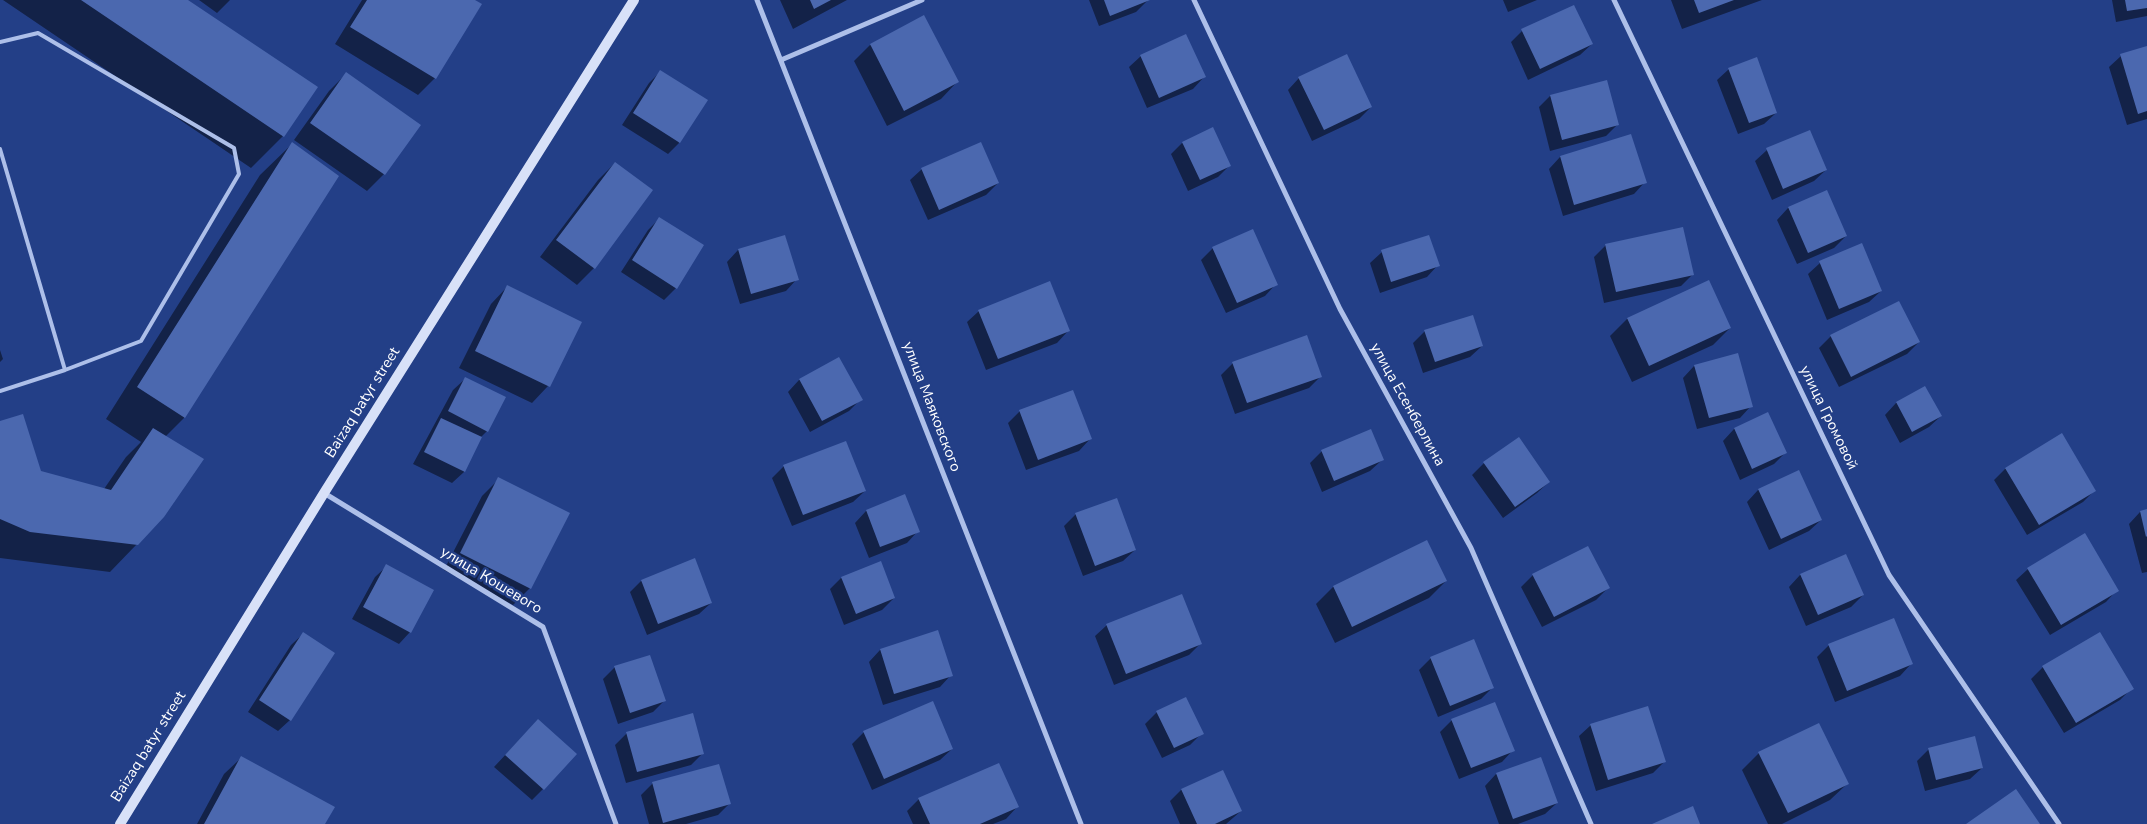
<!DOCTYPE html>
<meta charset="utf-8">
<style>
body{margin:0}
canvas{display:block;background:#233f87}
</style>
<canvas width="2147" height="824"></canvas>
<script>
const ctx = document.querySelector('canvas').getContext('2d');
ctx.lineJoin = 'round';
function paint(path, color) {
  ctx.fillStyle = color;
  ctx.fill(path, 'evenodd');
}
function shape(rows) {
  const path = new Path2D();
  for (const r of rows) {
    path.moveTo(r[0], r[1]);
    for (let i = 2; i < r.length; i += 2) path.lineTo(r[i], r[i + 1]);
  }
  return path;
}
function stroke(path, color, width, dash) {
  ctx.strokeStyle = color;
  ctx.lineWidth = width;
  ctx.lineCap = dash ? 'butt' : 'round';
  ctx.setLineDash(dash || []);
  ctx.stroke(path);
}
function drawText(font, color, halo, rows, align = 'center') {
  ctx.font = font + ' "Nunito Sans",sans-serif';
  ctx.lineWidth = 5;
  ctx.setLineDash([]);
  ctx.textBaseline = 'middle';
  ctx.strokeStyle = halo;
  ctx.fillStyle = color;
  for (const [text, x, y, turn = 0] of rows) {
    ctx.save();
    ctx.translate(x, y);
    ctx.rotate((+turn || 0) * Math.PI / 180);
    ctx.textAlign = isNaN(turn) ? turn : align;
    if (halo) ctx.strokeText(text, 0, 0);
    ctx.fillText(text, 0, 0);
    ctx.restore();
  }
}
const shadow = shape([
 [3,0,185,0,283,136,251,168],
 [199,0,230,0,217,13],
 [362,0,473,0,481,5,435,78,418,95,335,44],
 [780,0,847,0,793,29],
 [1089,0,1148,0,1136,12,1099,26],
 [1503,0,1537,0,1508,12],
 [1671,0,1762,0,1682,29],
 [2112,0,2147,0,2147,16,2116,22],
 [1522,31,1592,44,1580,55,1528,80,1511,42],
 [870,45,957,82,941,99,887,126,854,61],
 [2147,48,2147,119,2127,125,2109,67,2121,56],
 [1141,56,1204,77,1193,89,1147,108,1129,67],
 [1729,69,1776,113,1764,124,1738,134,1717,80],
 [660,72,679,143,668,154,622,125,649,83],
 [346,74,419,125,384,174,367,191,294,140,329,91],
 [1299,78,1371,107,1359,119,1312,141,1288,90],
 [1550,96,1618,124,1606,136,1550,151,1539,107],
 [1809,131,1826,170,1814,181,1772,200,1755,161,1767,150],
 [1631,136,1645,182,1634,194,1563,216,1549,169,1560,157],
 [1182,143,1229,166,1218,177,1188,191,1171,154],
 [292,144,337,177,184,418,165,437,137,544,110,572,0,558,0,422,40,472,104,489,126,457,141,442,106,419,260,175],
 [615,163,652,190,594,268,577,285,540,257,598,180],
 [922,169,998,183,986,195,928,220,910,180],
 [1826,192,1846,236,1834,248,1797,264,1777,220,1788,208],
 [659,219,676,288,664,300,621,272,648,230],
 [785,236,797,279,786,291,740,304,727,262,738,250],
 [1606,245,1693,274,1681,286,1604,303,1594,257],
 [1213,248,1276,284,1265,296,1226,313,1201,260],
 [1382,252,1438,265,1427,277,1380,293,1370,263],
 [1820,263,1881,291,1869,302,1827,320,1808,274],
 [1709,282,1730,328,1713,345,1632,382,1610,336,1627,319],
 [507,287,580,322,548,386,532,403,459,368,491,304],
 [979,311,1068,331,1057,343,986,370,967,322],
 [1425,331,1482,346,1470,357,1423,373,1413,343],
 [1831,336,1919,342,1907,354,1839,387,1819,348],
 [0,350,3,359,0,362],
 [838,359,861,399,849,411,810,432,788,392,799,380],
 [1233,363,1321,376,1309,388,1235,414,1221,375],
 [1694,366,1751,406,1740,418,1697,429,1683,378],
 [465,379,487,431,480,438,464,472,452,483,413,464,453,390],
 [1925,388,1941,416,1929,427,1900,443,1885,415,1896,403],
 [1020,411,1090,439,1079,451,1026,470,1008,423],
 [1768,414,1785,453,1774,464,1740,480,1723,441,1734,429],
 [2062,435,2095,490,2083,502,2027,535,1994,480,2005,469],
 [1322,451,1382,460,1370,471,1322,492,1310,463],
 [1484,463,1549,482,1537,493,1503,518,1472,475],
 [784,466,865,491,853,502,792,526,772,478],
 [1799,472,1821,520,1809,531,1769,550,1747,502,1758,490],
 [499,479,530,588,513,605,444,570,482,496],
 [904,496,918,531,907,543,869,558,855,523,866,511],
 [2147,511,2147,572,2142,573,2129,524,2140,512],
 [1076,514,1135,550,1123,561,1083,576,1064,526],
 [1427,542,1446,581,1429,598,1335,643,1316,604,1333,587],
 [1845,555,1863,595,1851,607,1806,626,1789,587,1800,575],
 [387,566,410,632,399,644,352,619,375,577],
 [2028,569,2117,590,2106,602,2050,635,2016,580],
 [1533,575,1608,588,1596,600,1542,627,1521,587],
 [841,578,894,598,882,610,844,625,830,589],
 [641,581,711,603,699,614,647,635,630,592],
 [1107,625,1200,644,1189,655,1114,685,1095,636],
 [937,632,951,675,940,687,883,705,869,662,880,650],
 [303,634,290,720,278,731,248,712,291,645],
 [1829,645,1911,664,1900,676,1835,702,1817,657],
 [1431,658,1492,688,1481,699,1438,717,1419,670],
 [615,667,665,700,653,712,618,724,603,679],
 [2043,667,2132,688,2120,700,2064,733,2031,679],
 [932,702,952,749,940,760,872,790,852,744,864,732],
 [1157,712,1202,733,1190,745,1162,758,1145,724],
 [538,720,543,789,532,800,494,767],
 [1452,720,1513,750,1502,762,1459,779,1440,732],
 [1591,725,1664,762,1653,773,1596,791,1579,736],
 [627,733,703,753,691,765,626,783,615,745],
 [1929,749,1982,768,1970,779,1925,791,1917,761],
 [1759,753,1847,784,1830,800,1782,824,1768,824,1742,770],
 [241,758,324,824,197,824,224,774],
 [1222,771,1241,811,1226,824,1180,824,1170,801,1181,790],
 [1496,774,1557,803,1545,814,1518,824,1499,824,1485,786],
 [653,783,729,804,718,815,686,824,649,824,641,795],
 [919,799,1017,807,1006,819,993,824,913,824,907,811]
]);
const building = shape([
 [81,0,188,0,318,87,284,137],
 [367,0,475,0,482,4,436,79,350,27],
 [810,0,831,0,814,9],
 [1104,0,1150,0,1110,16],
 [1694,0,1734,0,1699,13],
 [2125,0,2147,0,2147,8,2127,11],
 [1574,5,1593,44,1540,69,1521,29],
 [924,15,959,82,904,111,870,44],
 [1186,34,1206,77,1159,98,1140,55],
 [2147,46,2147,111,2138,114,2120,54],
 [1347,54,1372,107,1324,130,1298,77],
 [1757,57,1777,113,1749,123,1728,68],
 [660,70,708,100,680,143,633,113],
 [346,72,421,125,385,175,310,123],
 [1607,80,1619,125,1562,140,1550,95],
 [1213,127,1231,166,1200,180,1182,142],
 [1810,130,1827,170,1783,189,1766,148],
 [1631,134,1647,183,1574,205,1560,156],
 [292,142,339,176,185,418,137,387],
 [981,142,999,183,939,210,921,168],
 [615,162,653,190,595,269,556,240],
 [1827,190,1847,236,1808,253,1788,207],
 [659,217,704,245,677,289,632,260],
 [1683,227,1694,275,1616,292,1605,244],
 [1253,229,1278,285,1237,303,1212,247],
 [785,235,799,280,751,294,738,249],
 [1429,235,1440,266,1391,282,1381,250],
 [1862,243,1882,291,1839,309,1819,261],
 [1709,280,1731,328,1649,366,1627,318],
 [1050,281,1070,331,998,359,978,310],
 [507,285,582,322,550,387,475,351],
 [1899,301,1920,342,1851,377,1830,335],
 [1473,315,1483,346,1435,362,1424,330],
 [1307,335,1322,377,1247,403,1232,362],
 [1738,353,1753,407,1709,418,1694,365],
 [839,357,863,400,822,421,799,379],
 [465,377,506,397,488,432,448,411],
 [1925,386,1942,416,1912,432,1896,402],
 [1073,390,1092,439,1038,460,1019,410],
 [1768,412,1787,453,1752,469,1734,428],
 [23,414,41,471,111,490,153,428,204,459,164,517,138,545,30,532,0,519,0,421],
 [441,418,482,437,465,472,424,452],
 [1371,429,1384,460,1334,481,1321,450],
 [2062,433,2096,491,2039,525,2005,468],
 [1519,437,1550,482,1515,507,1483,462],
 [846,441,866,491,803,515,783,465],
 [1799,470,1822,520,1781,539,1758,489],
 [498,477,570,513,531,589,460,553],
 [905,494,920,532,880,547,866,510],
 [1117,498,1136,550,1095,566,1075,513],
 [2147,509,2147,536,2146,537,2140,511],
 [2085,533,2119,591,2061,625,2027,568],
 [1427,540,1447,581,1352,627,1333,586],
 [1588,546,1610,588,1554,617,1532,574],
 [1846,554,1864,595,1818,615,1800,574],
 [695,558,712,603,658,624,641,580],
 [881,561,895,598,856,614,841,577],
 [386,564,434,590,411,633,363,607],
 [1182,594,1202,644,1126,674,1106,624],
 [1894,618,1913,664,1847,691,1828,644],
 [938,630,953,676,894,694,880,649],
 [303,632,335,653,291,721,259,700],
 [2100,632,2134,689,2076,723,2042,666],
 [1474,639,1494,688,1450,706,1430,657],
 [650,655,666,701,630,713,614,666],
 [1186,697,1204,734,1174,748,1156,711],
 [933,701,953,749,884,779,863,731],
 [1495,702,1515,751,1471,768,1451,719],
 [1648,706,1666,762,1608,780,1590,724],
 [693,713,704,754,637,772,626,732],
 [538,719,577,754,544,790,505,755],
 [1819,723,1849,784,1788,813,1758,752],
 [1975,736,1983,768,1936,780,1928,748],
 [241,756,335,807,325,824,204,824],
 [1541,757,1558,803,1513,819,1496,773],
 [999,763,1019,807,980,824,930,824,918,798],
 [719,764,731,804,663,823,652,782],
 [1223,770,1242,811,1215,824,1197,824,1181,789],
 [2016,789,2040,824,1966,824],
 [1693,806,1700,824,1652,824]
]);
const lane = shape([
 [0,42,38,33,234,148,239,174,141,341,65,370,0,391],
 [0,149,65,370]
]);
const street = shape([
 [757,0,1081,824],
 [1194,0,1340,309,1471,548,1591,824],
 [1614,0,1889,575,2059,824],
 [781,60,922,0],
 [324,493,543,627,616,824]
]);
const secondary = shape([
 [120,824,324,493,634,0]
]);
const streetNames = [
 ["Baizaq batyr street",363,403,-58],
 ["улица Есенберлина",1407,405,61],
 ["улица Маяковского",931,407,69],
 ["улица Громовой",1828,418,64],
 ["улица Кошевого",491,581,31],
 ["Baizaq batyr street",149,747,-58]
];
paint(shadow, '#0007');
paint(building, '#4b68af');
stroke(lane, '#adbfe9', 4);
stroke(street, '#adbfe9', 5);
stroke(secondary, '#d8e1f8', 10);
drawText('15px', '#fff', '#233f87', streetNames);
</script>
